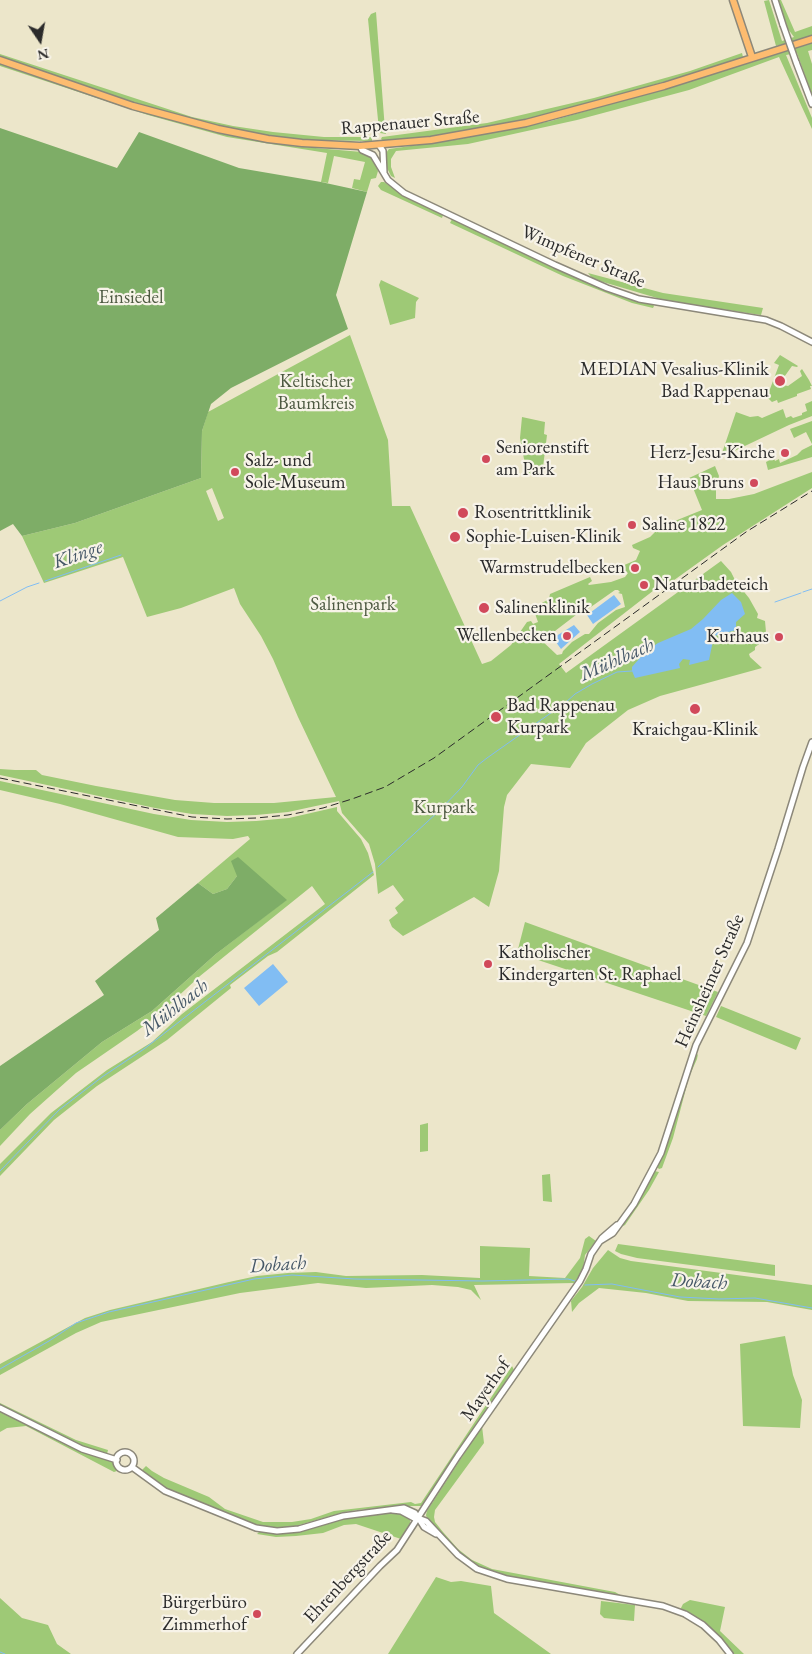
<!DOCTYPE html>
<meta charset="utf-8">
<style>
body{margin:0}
#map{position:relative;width:812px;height:1654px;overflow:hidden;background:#ece6ca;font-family:"EB Garamond",serif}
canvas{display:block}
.north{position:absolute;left:15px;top:15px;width:50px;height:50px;-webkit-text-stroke:4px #f7f3e8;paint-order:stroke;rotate:168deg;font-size:14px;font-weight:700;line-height:20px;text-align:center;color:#2b2b2b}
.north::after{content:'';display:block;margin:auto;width:18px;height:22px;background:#2b2b2b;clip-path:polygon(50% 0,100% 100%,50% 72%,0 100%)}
</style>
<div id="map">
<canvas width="812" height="1654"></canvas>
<div class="north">N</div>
</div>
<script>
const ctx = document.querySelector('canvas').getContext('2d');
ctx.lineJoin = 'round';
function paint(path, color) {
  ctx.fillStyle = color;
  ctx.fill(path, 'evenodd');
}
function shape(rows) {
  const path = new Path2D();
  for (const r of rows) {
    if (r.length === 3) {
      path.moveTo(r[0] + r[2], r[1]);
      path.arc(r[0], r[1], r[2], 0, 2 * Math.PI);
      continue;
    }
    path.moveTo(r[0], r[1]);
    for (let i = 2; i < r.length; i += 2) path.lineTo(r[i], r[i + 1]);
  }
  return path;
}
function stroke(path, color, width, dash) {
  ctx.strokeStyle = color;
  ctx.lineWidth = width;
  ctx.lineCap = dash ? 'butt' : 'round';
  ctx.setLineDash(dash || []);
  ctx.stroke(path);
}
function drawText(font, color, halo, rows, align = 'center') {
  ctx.font = font + ' "EB Garamond",serif';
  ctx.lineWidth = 4.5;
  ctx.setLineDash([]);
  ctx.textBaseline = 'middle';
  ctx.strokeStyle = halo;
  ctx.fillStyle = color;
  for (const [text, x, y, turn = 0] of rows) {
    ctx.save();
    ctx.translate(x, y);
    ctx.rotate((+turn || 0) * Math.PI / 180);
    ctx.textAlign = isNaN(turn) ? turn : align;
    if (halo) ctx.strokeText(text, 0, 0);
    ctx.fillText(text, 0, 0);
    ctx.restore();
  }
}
const green = shape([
 [769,0,782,41,794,37,788,29,778,0,781,0,795,32,812,26,812,36,776,46,764,1],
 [376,12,385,130,386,134,380,133,379,130,368,19,371,14],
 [812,41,812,50,808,51,812,64,812,95,797,53,786,55,812,118,812,129,779,57,689,90,577,120,468,144,396,151,391,159,391,167,395,178,391,176,387,168,386,153,389,149,454,140,551,121,696,79],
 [742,53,743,57,701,71,553,114,453,134,383,141,381,139,382,137,487,123,594,98,690,71],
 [0,54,192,117,233,126,273,132,324,137,372,137,372,141,304,140,276,137,223,127,151,108,0,57],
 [0,63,150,114,192,125,292,146,362,152,373,158,378,171,376,178,371,179,367,192,352,188,354,179,360,180,365,162,334,156,328,183,321,182,327,153,227,137,148,115,0,66],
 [381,182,384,182,402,194,443,215,442,218,381,190,378,186],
 [452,219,560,271,602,289,652,303,654,306,653,308,632,303,563,276,450,223],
 [588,273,663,293,763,308,761,315,667,301,593,279],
 [381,280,419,298,416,302,415,318,390,325,379,285],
 [350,335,388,440,392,506,410,506,482,664,491,661,511,645,527,622,531,621,533,624,538,622,533,608,549,599,550,594,590,577,592,581,588,584,589,585,611,582,625,577,628,573,624,570,622,566,636,560,640,551,633,548,632,545,650,537,660,527,702,510,689,478,715,466,719,476,716,487,716,499,729,499,754,494,812,472,812,488,723,545,670,583,667,580,559,664,566,673,721,561,731,572,736,582,749,598,758,614,757,618,765,621,766,632,764,634,765,640,755,647,755,650,749,654,750,657,762,668,660,696,628,710,586,743,570,768,531,764,507,795,504,807,499,871,489,907,474,897,403,936,392,927,389,920,398,913,395,908,404,900,393,885,378,894,375,864,369,844,342,813,339,801,288,812,256,815,227,816,192,814,155,808,0,775,0,769,15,770,36,770,42,775,96,786,175,800,214,803,274,803,336,797,298,717,273,659,261,636,240,604,234,588,181,608,147,617,123,557,44,583,22,536,75,523,201,478,202,431,208,412],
 [212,488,224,518,218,521,206,491],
 [615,590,618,590,620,592,618,593,622,594,625,607,616,610,598,623,589,634,585,634,572,642,563,651,562,654,557,655,540,639,555,631,585,608,588,609],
 [780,355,798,366,797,367,792,366,782,380,783,385,788,386,802,376,800,371,802,369,809,380,812,386,810,386,811,389,797,394,797,396,778,403,777,400,772,402,766,396,768,390,765,389,766,387,770,389,779,365,774,363],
 [812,401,812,416,789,425,728,454,722,453,736,412,750,417,758,416,762,418,783,409,786,418,791,416,793,418,802,415,802,413,807,411,805,404],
 [522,417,545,422,544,434,547,435,543,467,536,466,535,474,529,474,524,459,520,438],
 [812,421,812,444,806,432,794,438,790,429],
 [812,445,812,457,768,470,766,462,774,458,775,461,779,459,780,463,797,455,802,450],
 [0,781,154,814,191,820,227,822,256,821,289,818,337,807,337,811,361,839,368,853,374,875,277,952,268,956,230,985,231,988,167,1040,97,1086,54,1120,0,1176,0,1164,51,1113,107,1070,152,1042,182,1014,325,904,312,886,200,976,159,1014,137,1031,76,1073,30,1114,0,1146,0,1130,27,1104,102,1042,152,1011,216,954,286,900,237,876,227,889,213,894,198,883,250,839,248,836,233,839,178,837,60,804,0,790],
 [525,922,718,992,706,1016,517,953],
 [721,1006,801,1038,796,1050,716,1017],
 [698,1054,697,1059,689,1077,673,1138,662,1168,659,1169,657,1167,668,1139,692,1064,694,1057],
 [428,1123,428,1151,420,1152,420,1125],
 [654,1171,659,1172,649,1190,625,1225,621,1227,621,1224,644,1190],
 [550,1174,552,1202,543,1201,542,1175],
 [589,1236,596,1241,585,1255,583,1270,574,1283,474,1285,481,1300,471,1290,458,1287,432,1285,366,1288,318,1283,240,1293,101,1322,76,1333,0,1375,0,1364,85,1318,110,1310,229,1282,257,1276,288,1273,316,1272,346,1276,422,1275,480,1278,480,1246,530,1248,529,1276,565,1278,580,1258,585,1239],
 [618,1244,775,1265,775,1276,637,1258,621,1254,615,1251],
 [608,1250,620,1258,631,1261,812,1285,812,1310,767,1302,688,1301,646,1293,599,1288,579,1303,572,1312,571,1301,582,1287,593,1268],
 [785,1336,793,1375,802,1400,800,1428,743,1426,740,1344],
 [512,1366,514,1370,424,1504,421,1506,399,1506,358,1510,345,1512,292,1527,266,1527,254,1525,167,1489,142,1470,146,1466,152,1471,164,1478,209,1497,225,1509,263,1522,292,1522,311,1519,334,1511,411,1502,415,1504,421,1503],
 [0,1403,76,1440,108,1450,107,1454,82,1447,0,1406],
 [0,1411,80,1451,113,1462,117,1471,114,1472,26,1426,7,1428,0,1432],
 [482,1426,484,1443,435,1510,434,1517,435,1522,443,1532,458,1549,472,1560,492,1569,615,1592,624,1597,501,1576,483,1569,465,1559,427,1519,426,1515,427,1511],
 [391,1512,402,1513,410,1520,410,1526,401,1539,356,1524,344,1525,323,1533,296,1536,276,1537,257,1534,260,1531,280,1533,298,1531,340,1519],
 [436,1577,451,1582,461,1581,491,1586,494,1613,551,1654,388,1654],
 [0,1598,22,1618,48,1625,57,1644,71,1654,0,1654],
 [690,1600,725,1607,720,1631,744,1654,733,1654,723,1642,682,1611,681,1608,683,1604],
 [601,1601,635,1605,634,1621,604,1618,600,1614]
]);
const forest = shape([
 [0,128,117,168,139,132,239,168,321,182,367,192,336,295,348,329,231,388,211,404,202,431,201,478,75,523,22,536,13,524,0,531],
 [238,857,287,900,216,954,152,1011,102,1042,27,1104,0,1130,0,1066,104,995,95,981,159,930,156,918,198,883,213,894,227,889,237,876,231,861]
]);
const water = shape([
 [732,593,741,602,745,614,736,622,736,630,714,636,709,660,689,665,690,660,683,659,679,664,680,668,635,678,632,671,632,667,645,652,658,643,691,629,703,619,721,600],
 [614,595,621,604,593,624,587,615],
 [574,625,580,632,561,649,553,638],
 [273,964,288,982,259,1006,244,988]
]);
const stream = shape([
 [45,581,121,555],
 [803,592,812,589],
 [0,601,27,587,39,583],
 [775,602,801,593],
 [378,867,439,811,462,787,478,765,487,758,565,703,575,694,592,684,617,672,632,671],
 [0,1171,59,1110,102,1077,144,1049,373,872],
 [585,1285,612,1284,680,1297,719,1299,755,1298,812,1308],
 [0,1369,49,1341,76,1323,109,1312,254,1279,292,1275,355,1279,483,1281,568,1279,575,1281],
 [0,1652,5,1654]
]);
const minor = shape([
 [775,0,783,25],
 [796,62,812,104],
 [379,145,383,151,384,173],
 [360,146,362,150,373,155,388,180,404,193,555,265,607,288,639,299,766,320,781,326,812,342],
 [600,1241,613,1233,634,1204,661,1153,696,1045,747,943,778,849,803,767,812,742],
 [0,1408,82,1449,117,1460],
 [125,1461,9],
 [132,1467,165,1491,256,1528,277,1531,299,1529,343,1516,404,1508,415,1513,424,1527,436,1534],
 [392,1510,401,1511,414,1518,418,1518,426,1521,458,1555,477,1569,507,1579,663,1606,685,1614,703,1625,719,1640,730,1654],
 [297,1654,380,1566,397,1550,458,1456,580,1281,586,1269,591,1254,602,1238,617,1225]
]);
const major = shape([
 [733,0,752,57],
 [0,60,133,106,218,129,268,139,302,143,360,146,431,140,526,123,664,86,812,39]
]);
const rail = shape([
 [0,778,192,817,227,819,256,818,288,815,323,808,352,799,385,787,434,758,746,532,812,491]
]);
const minorBridge = shape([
 [783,25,796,62]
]);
const markers = [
 [780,381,6,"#d1495b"],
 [785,453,5,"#d1495b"],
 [486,459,5,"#d1495b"],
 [235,472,5,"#d1495b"],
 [754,483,5,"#d1495b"],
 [463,513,6,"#d1495b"],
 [632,525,5,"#d1495b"],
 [455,537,6,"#d1495b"],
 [635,568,5,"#d1495b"],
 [644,585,5,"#d1495b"],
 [484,608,6,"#d1495b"],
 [567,636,5,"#d1495b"],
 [779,637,5,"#d1495b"],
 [695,709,6,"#d1495b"],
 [496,717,6,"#d1495b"],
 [488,964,5,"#d1495b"],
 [257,1614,5,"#d1495b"]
];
const streetNames = [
 ["Rappenauer Straße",410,123,-5],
 ["Wimpfener Straße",583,257,23],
 ["Heinsheimer Straße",710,981,-66],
 ["Mayerhof",486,1390,-55],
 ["Ehrenbergstraße",348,1577,-47]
];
const parkNames = [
 ["Einsiedel",131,298],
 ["Keltischer",316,382],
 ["Baumkreis",316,404],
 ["Salinenpark",353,605],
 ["Kurpark",444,808]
];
const poiNames = [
 ["MEDIAN Vesalius-Klinik",769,370,"right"],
 ["Bad Rappenau",769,392,"right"],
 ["Seniorenstift",496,448],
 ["am Park",496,470],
 ["Herz-Jesu-Kirche",775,453,"right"],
 ["Salz- und",245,461],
 ["Sole-Museum",245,483],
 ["Haus Bruns",744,483,"right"],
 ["Rosentrittklinik",474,513],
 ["Saline 1822",642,525],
 ["Sophie-Luisen-Klinik",466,537],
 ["Warmstrudelbecken",625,568,"right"],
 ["Naturbadeteich",654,585],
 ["Salinenklinik",495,608],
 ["Wellenbecken",557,636,"right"],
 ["Kurhaus",769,637,"right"],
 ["Bad Rappenau",507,706],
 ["Kurpark",507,728],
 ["Kraichgau-Klinik",695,730,"center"],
 ["Katholischer",498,953],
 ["Kindergarten St. Raphael",498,975],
 ["Bürgerbüro",247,1603,"right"],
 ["Zimmerhof",247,1625,"right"]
];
const waterNames = [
 ["Klinge",78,555,-19],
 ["Mühlbach",617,660,-24],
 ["Mühlbach",175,1008,-38],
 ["Dobach",278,1265,-4],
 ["Dobach",699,1282,3]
];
paint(green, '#9ec976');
paint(forest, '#7ead67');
paint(water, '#81bdf3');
stroke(stream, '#81bdf3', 1);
stroke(minor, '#8c887a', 8);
stroke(major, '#8c887a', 9);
stroke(minor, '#fff', 5);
stroke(major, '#fdbc70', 6);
stroke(rail, '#2b2b2b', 1, [8, 4]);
stroke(minorBridge, '#8c887a', 8, []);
stroke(minorBridge, '#fff', 5);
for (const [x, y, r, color] of markers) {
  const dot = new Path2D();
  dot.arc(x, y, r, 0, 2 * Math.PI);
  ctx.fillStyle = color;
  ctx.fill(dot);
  stroke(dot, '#f7f3e8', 2);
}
drawText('19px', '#2b2b2b', '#f7f3e8', streetNames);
drawText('19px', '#4e5a42', '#f7f3e8', parkNames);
drawText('19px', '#2b2b2b', '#f7f3e8', poiNames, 'left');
drawText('italic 20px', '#455767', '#f7f3e8', waterNames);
</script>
